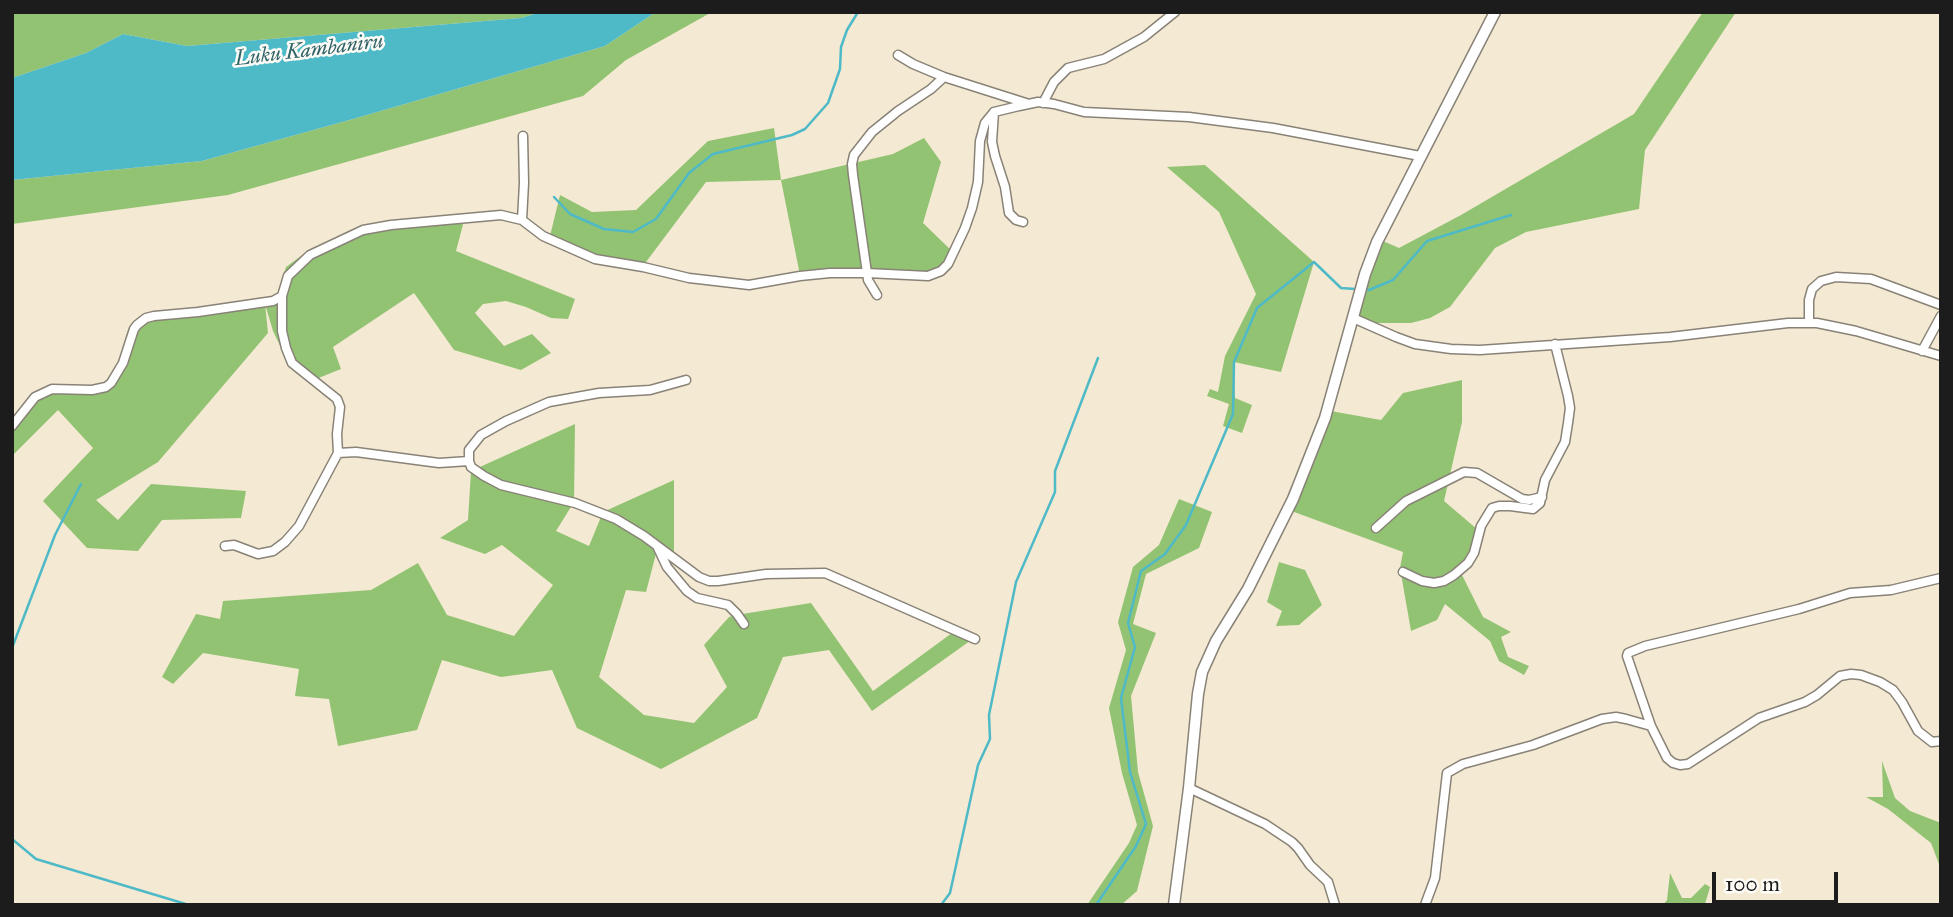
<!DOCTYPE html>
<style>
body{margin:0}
#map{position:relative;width:1953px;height:917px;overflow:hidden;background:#f4e9d2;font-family:"IM FELL Great Primer",serif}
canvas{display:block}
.frame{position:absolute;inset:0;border:14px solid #1c1c1c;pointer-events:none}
.scale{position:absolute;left:1712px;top:872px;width:126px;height:32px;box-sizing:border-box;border:4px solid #1c1c1c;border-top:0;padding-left:9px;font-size:21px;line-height:24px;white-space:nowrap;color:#1c1c1c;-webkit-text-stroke:5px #fdfcf7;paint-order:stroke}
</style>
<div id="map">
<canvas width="1953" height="917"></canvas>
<div class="frame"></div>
<div class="scale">100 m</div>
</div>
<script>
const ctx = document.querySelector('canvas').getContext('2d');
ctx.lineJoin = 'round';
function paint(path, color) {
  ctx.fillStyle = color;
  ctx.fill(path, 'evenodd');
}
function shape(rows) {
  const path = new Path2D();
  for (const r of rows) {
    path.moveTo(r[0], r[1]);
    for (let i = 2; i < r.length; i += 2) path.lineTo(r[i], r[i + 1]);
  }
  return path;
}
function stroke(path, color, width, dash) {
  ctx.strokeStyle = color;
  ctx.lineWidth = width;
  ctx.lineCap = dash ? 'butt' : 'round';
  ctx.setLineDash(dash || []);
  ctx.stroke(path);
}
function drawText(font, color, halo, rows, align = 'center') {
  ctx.font = font + ' "IM FELL Great Primer",serif';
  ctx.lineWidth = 5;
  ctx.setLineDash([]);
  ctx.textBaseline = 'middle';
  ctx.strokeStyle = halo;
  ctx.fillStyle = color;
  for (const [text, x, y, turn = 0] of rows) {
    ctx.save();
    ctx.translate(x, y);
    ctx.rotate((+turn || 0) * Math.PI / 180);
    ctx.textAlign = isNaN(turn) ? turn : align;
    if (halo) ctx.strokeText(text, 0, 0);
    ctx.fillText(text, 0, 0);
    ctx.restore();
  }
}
const green = shape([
 [12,12,541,12,521,18,187,46,123,34,86,53,12,78],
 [656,12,712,12,626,60,583,96,228,195,12,224,12,180,202,161,353,119,605,46],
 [1703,12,1736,12,1645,150,1639,209,1526,232,1495,248,1450,307,1430,318,1411,323,1368,323,1352,317,1376,238,1399,248,1461,215,1634,114],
 [774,128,781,180,893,154,924,138,941,162,923,223,953,252,939,270,926,274,800,275,781,180,706,182,643,266,595,257,550,236,560,195,592,212,636,210,708,141],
 [1205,165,1314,262,1281,372,1234,362,1235,398,1252,405,1242,433,1223,426,1229,404,1207,396,1210,389,1218,392,1225,356,1256,294,1219,212,1167,167],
 [465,217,456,251,575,299,568,319,551,318,526,307,506,301,483,304,475,313,504,346,532,334,551,353,521,370,454,350,414,293,333,347,341,369,316,379,284,354,273,331,265,304,268,333,158,462,96,500,118,520,151,484,246,491,241,518,162,520,138,551,87,548,43,501,93,448,58,410,12,456,12,423,39,391,95,387,106,384,115,374,128,330,134,321,148,315,190,312,264,297,276,298,285,284,283,276,286,267,305,253,366,227],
 [1462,380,1462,422,1444,501,1478,530,1470,555,1458,567,1483,617,1511,632,1501,637,1508,657,1529,666,1524,675,1499,661,1490,641,1445,604,1437,620,1411,631,1400,568,1403,552,1286,509,1325,410,1381,420,1403,393],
 [575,424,574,502,556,531,589,546,603,512,674,480,674,558,658,546,646,592,626,590,599,677,644,715,694,723,727,687,704,645,729,617,736,615,811,603,873,691,956,630,974,638,872,711,829,650,783,657,757,718,661,769,577,728,552,670,501,677,442,660,417,730,338,746,329,699,295,696,299,669,203,653,173,684,162,677,196,614,220,619,223,601,371,590,418,563,447,615,514,636,553,585,502,545,485,554,440,538,468,520,471,471],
 [1179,499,1212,512,1199,548,1146,574,1133,624,1156,633,1131,696,1138,772,1153,826,1137,891,1121,905,1087,905,1129,843,1137,825,1122,773,1109,708,1126,650,1118,622,1133,567,1159,545],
 [1279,562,1305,570,1322,605,1299,625,1276,626,1282,611,1267,602],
 [1882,761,1895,798,1910,811,1941,823,1941,864,1939,864,1931,843,1888,809,1866,797,1883,797],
 [1670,873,1682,898,1691,898,1705,884,1710,887,1705,904,1663,905,1667,900]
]);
const water = shape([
 [541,12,656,12,605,46,353,119,202,161,12,180,12,78,86,53,123,34,187,46,521,18]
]);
const stream = shape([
 [554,197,570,214,604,229,633,232,656,219,689,173,713,154,792,135,805,129,828,103,840,69,841,47,847,30,858,12],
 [12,648,55,535,81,484],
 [12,839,36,859,189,905],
 [941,905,950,893,978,765,990,739,989,715,1016,582,1055,492,1055,471,1098,358],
 [1096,905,1136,846,1146,824,1130,772,1121,698,1135,647,1128,623,1141,571,1165,554,1186,525,1233,414,1234,362,1257,308,1314,262,1341,288,1369,290,1393,280,1427,241,1511,215]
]);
const minor = shape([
 [898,55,913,64,944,77,1026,103],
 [1043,103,1054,82,1068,68,1104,59,1144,37,1175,12],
 [994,112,992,142,995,156,1005,187,1009,213,1016,220,1023,222],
 [522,220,524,183,523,136],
 [877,295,868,280,853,175,852,164,854,155,872,132,898,111,931,89,944,77],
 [1353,318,1396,337,1415,344,1451,349,1480,350,1670,337,1788,323,1817,323,1856,331,1941,356],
 [1809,323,1809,300,1812,289,1821,281,1836,277,1871,279,1941,305],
 [1922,351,1941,316],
 [686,380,650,390,599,393,549,402,506,421,481,435,469,450,469,461,471,467,484,476,501,485,575,503,616,519,644,536,699,577,709,581,718,581,766,574,825,573,975,639],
 [12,426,35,397,52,389,92,390,106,387,111,383,123,363,134,329,137,325,146,318,154,316,198,312,273,301,282,296,288,276,310,255,363,230,391,225,501,215,522,220,543,236,595,259,643,267,689,278,715,281,749,285,800,276,830,273,867,273,928,276,941,271,948,264,965,228,972,208,978,182,980,141,985,123,994,112,1019,106,1038,102,1054,104,1084,112,1189,117,1273,128,1420,156],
 [338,453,356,452,439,463,469,461],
 [1376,528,1406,501,1464,472,1477,473,1522,499,1529,500,1542,497],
 [225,546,234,545,258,554,273,551,285,542,299,526,338,453,337,434,340,407,337,399,292,363,286,348,282,331,282,296],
 [658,548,667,567,687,591,697,598,728,605,737,614,744,624],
 [1403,572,1422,581,1434,583,1444,581,1454,575,1468,563,1474,553,1481,526,1492,508,1499,506,1510,506,1533,509,1540,503,1545,480,1565,442,1568,423,1570,408,1568,396,1555,344],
 [1941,578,1891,590,1850,593,1799,609,1645,646,1628,653,1627,656,1651,726,1667,758,1673,763,1680,765,1688,764,1759,718,1805,702,1817,695,1840,676,1851,674,1861,675,1880,682,1893,690,1902,702,1918,731,1932,742,1941,741],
 [1189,788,1265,824,1292,842,1298,848,1310,865,1328,882,1335,905],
 [1425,905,1435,878,1447,773,1463,764,1533,745,1602,719,1616,717,1626,719,1651,726]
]);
const tertiary = shape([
 [1174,905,1189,788,1198,694,1202,672,1216,641,1248,589,1293,499,1325,418,1365,274,1377,242,1495,12]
]);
const waterNames = [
 ["Luku Kambaniru",309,51,-7]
];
paint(green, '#92c373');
paint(water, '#4ebac8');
stroke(stream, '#4ebac8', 2.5);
stroke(minor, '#888277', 11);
stroke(tertiary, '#888277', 13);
stroke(minor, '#fff', 8);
stroke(tertiary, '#fff', 10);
drawText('italic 21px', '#326369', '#fdfcf7', waterNames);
</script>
